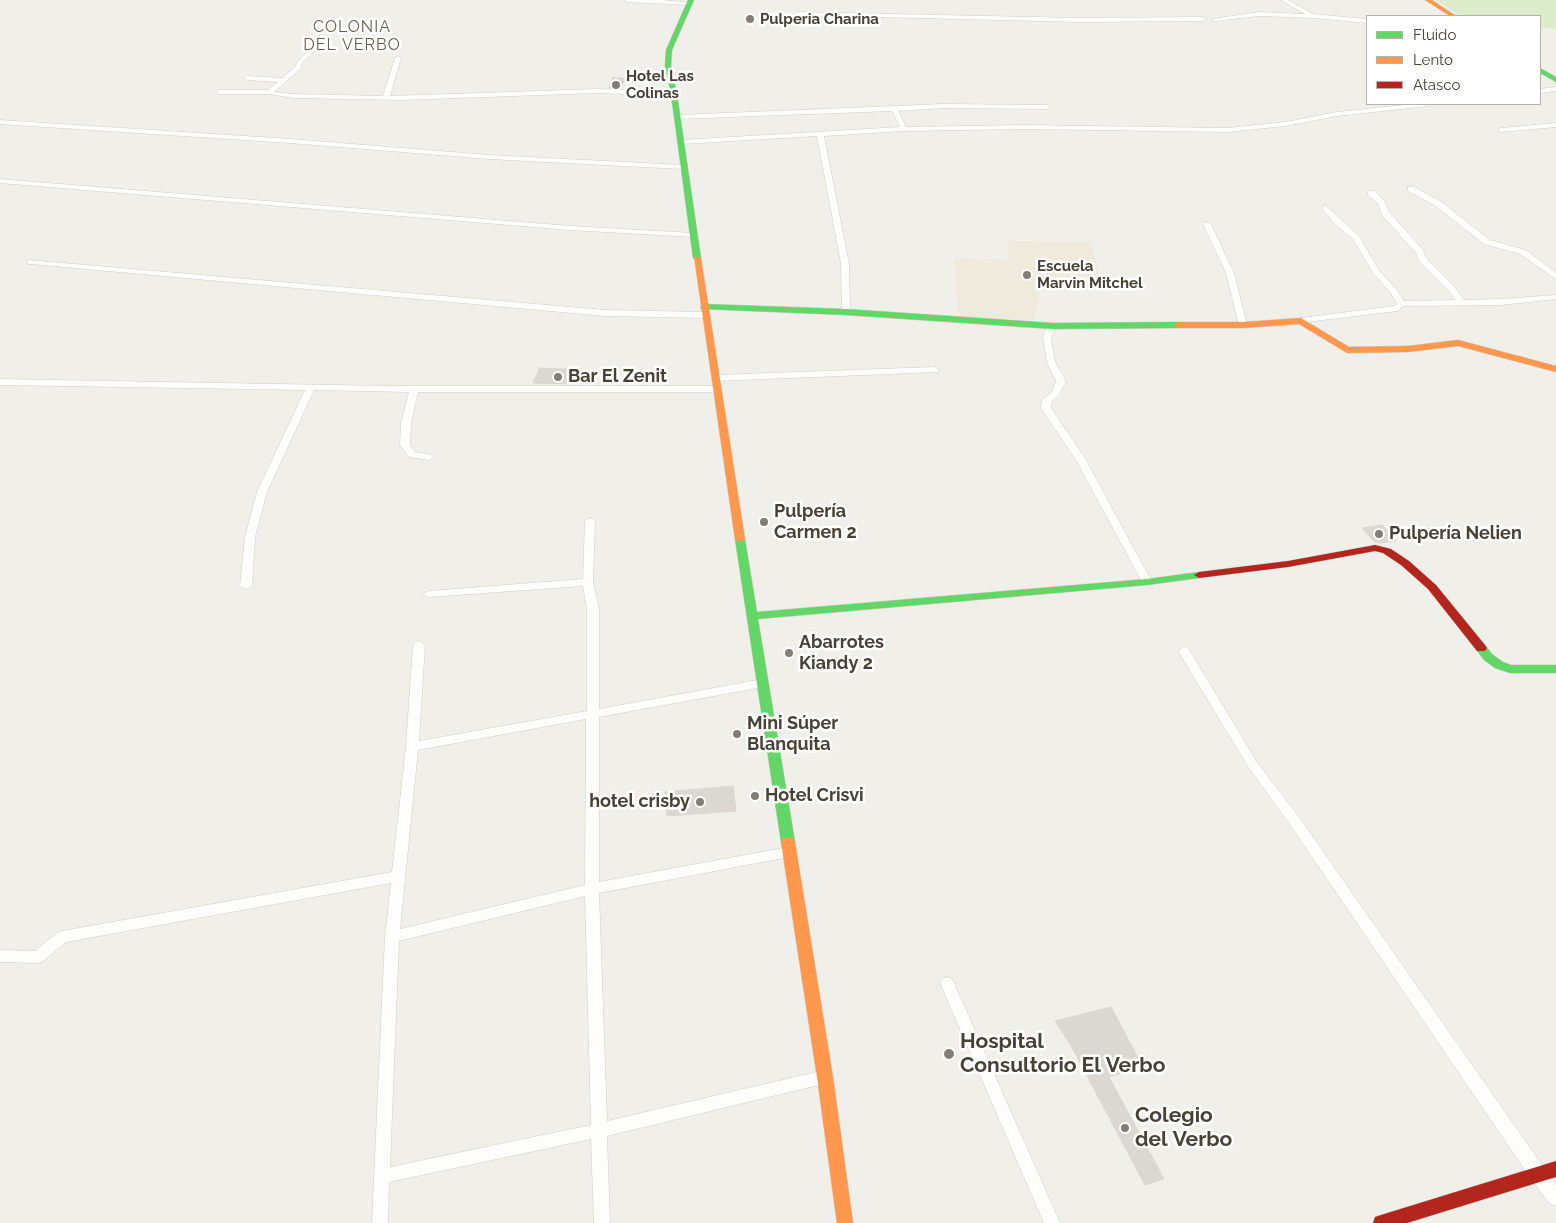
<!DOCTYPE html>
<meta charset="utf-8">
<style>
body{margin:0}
#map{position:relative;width:1556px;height:1223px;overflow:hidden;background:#f1efea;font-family:Raleway,sans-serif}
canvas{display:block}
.legend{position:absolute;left:1366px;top:15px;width:175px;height:90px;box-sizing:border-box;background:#fff;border:1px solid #b5b3af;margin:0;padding:6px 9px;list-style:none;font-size:15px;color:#474136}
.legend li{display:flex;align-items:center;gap:10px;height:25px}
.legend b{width:25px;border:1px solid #b5b3af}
</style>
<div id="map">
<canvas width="1556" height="1223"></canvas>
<ul class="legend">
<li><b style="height:6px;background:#63d668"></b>Fluido</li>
<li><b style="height:6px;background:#ff974d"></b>Lento</li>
<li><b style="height:6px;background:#b3261e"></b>Atasco</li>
</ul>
</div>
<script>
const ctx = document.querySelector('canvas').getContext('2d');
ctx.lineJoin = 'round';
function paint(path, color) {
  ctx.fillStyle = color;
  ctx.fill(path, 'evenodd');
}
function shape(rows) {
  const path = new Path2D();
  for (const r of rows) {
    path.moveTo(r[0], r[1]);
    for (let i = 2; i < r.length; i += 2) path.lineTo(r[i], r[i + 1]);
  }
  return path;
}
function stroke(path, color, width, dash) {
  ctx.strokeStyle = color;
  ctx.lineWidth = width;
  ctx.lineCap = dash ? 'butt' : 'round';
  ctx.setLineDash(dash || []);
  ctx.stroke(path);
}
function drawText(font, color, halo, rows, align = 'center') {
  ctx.font = font + ' Raleway,sans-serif';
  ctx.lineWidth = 5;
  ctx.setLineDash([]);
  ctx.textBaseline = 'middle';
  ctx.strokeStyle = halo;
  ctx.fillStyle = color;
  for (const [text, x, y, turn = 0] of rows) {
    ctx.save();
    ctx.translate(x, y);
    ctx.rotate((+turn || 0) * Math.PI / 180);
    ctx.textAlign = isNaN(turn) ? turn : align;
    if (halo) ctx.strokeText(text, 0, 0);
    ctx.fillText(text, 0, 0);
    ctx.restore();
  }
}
const education = shape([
 [1007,241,1091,242,1103,290,1039,292,1035,320,958,317,954,258,1009,260]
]);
const green = shape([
 [1436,0,1556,0,1556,29,1540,28,1540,16,1461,16]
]);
const building = shape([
 [613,78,625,78,621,88,609,88,613,78],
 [540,368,582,370,576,384,533,383,540,368],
 [1382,525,1396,541,1380,543,1374,541,1362,528,1382,525],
 [733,786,736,811,667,816,665,792,733,786],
 [1111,1007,1143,1067,1109,1077,1164,1179,1145,1185,1069,1042,1055,1021,1111,1007]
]);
const street = shape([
 [624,0,662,0,693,3,690,5,627,2,624,0],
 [1281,0,1288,0,1313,14,1367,19,1367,23,1314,18,1259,16,1215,21,1212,19,1259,12,1305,14,1281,0],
 [798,12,1081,18,1203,17,1206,19,1203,21,1081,22,796,15,798,12],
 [323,38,325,39,325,41,302,63,301,68,274,92,294,94,383,96,395,58,398,56,401,58,390,96,598,89,674,92,677,94,674,96,598,93,401,100,294,98,269,94,219,94,216,92,219,90,268,90,278,82,247,80,244,78,247,76,282,78,296,66,297,62,323,38],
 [1556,87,1556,91,1540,93,1540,89,1556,87],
 [943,104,1047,105,1050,107,1047,109,943,108,898,111,906,127,1024,125,1228,128,1285,122,1337,112,1413,104,1432,104,1429,106,1337,116,1285,126,1228,132,1024,129,904,131,824,136,849,264,850,312,846,315,842,312,841,264,817,136,681,144,678,142,681,140,900,127,892,111,677,119,674,117,677,115,943,104],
 [0,120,290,139,489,155,683,165,687,167,683,169,489,159,290,143,0,124,0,120],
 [1556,123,1556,127,1501,132,1498,130,1501,128,1556,123],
 [0,179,570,226,694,233,698,235,694,237,570,230,0,183,0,179],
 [1408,187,1414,187,1440,201,1490,240,1526,250,1556,273,1556,279,1520,254,1484,244,1434,205,1408,191,1408,187],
 [1368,191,1374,191,1384,200,1389,212,1423,250,1426,258,1454,286,1464,300,1501,299,1556,295,1556,299,1501,305,1403,306,1397,311,1298,323,1297,321,1301,318,1394,306,1397,304,1390,292,1373,273,1353,239,1334,223,1323,210,1323,206,1326,206,1359,236,1380,272,1396,289,1404,301,1456,300,1448,290,1419,261,1416,253,1382,215,1378,203,1368,195,1368,191],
 [1204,222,1211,224,1234,273,1247,325,1246,327,1243,328,1239,325,1226,273,1203,224,1204,222],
 [28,260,605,310,705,312,709,315,705,318,605,316,31,264,28,264,28,260],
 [1053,323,1057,326,1051,338,1055,362,1066,381,1059,395,1052,401,1051,408,1086,460,1152,582,1151,584,1147,585,1142,582,1076,460,1041,408,1042,400,1052,392,1056,381,1047,362,1043,338,1046,329,1053,323],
 [935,367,939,370,938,372,716,381,711,378,716,375,935,367],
 [0,379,388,386,717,386,722,389,717,392,418,392,411,423,410,445,415,452,432,455,434,457,429,460,409,457,400,445,401,423,409,392,314,390,267,492,255,537,252,586,246,589,240,586,245,537,257,492,305,390,0,385,0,379],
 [590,518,595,521,593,582,599,609,599,709,763,679,769,683,763,687,599,717,599,882,789,847,794,848,796,852,794,856,789,857,599,893,607,1121,825,1070,831,1072,833,1077,831,1082,607,1136,610,1223,594,1223,591,1139,389,1182,388,1223,372,1223,385,937,391,883,66,942,43,961,38,963,0,962,0,950,35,951,57,933,62,931,392,872,406,747,413,645,415,642,419,641,425,645,419,741,587,711,587,609,583,586,429,597,423,594,429,591,583,579,585,521,590,518],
 [586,719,585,885,400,929,418,750,586,719],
 [585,896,591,1125,390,1167,399,941,585,896],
 [1184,647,1188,648,1257,762,1301,820,1556,1185,1556,1206,1550,1204,1531,1179,1291,826,1249,768,1178,651,1184,647],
 [947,977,952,979,954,983,1060,1223,1044,1223,940,983,942,979,947,977]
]);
const fast = shape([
 [688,0,694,0,672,50,671,66,677,94,701,258,697,260,693,258,671,94,665,66,666,50,688,0],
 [1540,68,1556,77,1556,82,1540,73,1540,68],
 [704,304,846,309,1053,323,1178,322,1182,325,1178,328,1053,329,846,315,701,309,701,305,704,304],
 [740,536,745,539,757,612,1147,579,1199,572,1204,575,1199,578,1147,585,758,619,795,842,793,846,788,847,783,846,781,842,735,539,740,536],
 [1481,644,1485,645,1492,654,1503,662,1511,665,1556,665,1556,673,1510,673,1495,668,1484,660,1475,648,1481,644]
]);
const slow = shape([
 [1425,0,1432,0,1456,16,1450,16,1425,0],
 [694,256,701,258,745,539,740,542,735,539,694,256],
 [1301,318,1349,347,1408,346,1458,340,1556,366,1556,372,1458,346,1408,352,1347,353,1299,324,1243,328,1178,328,1174,325,1178,322,1243,322,1301,318],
 [788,837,793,838,795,842,833,1077,853,1223,837,1223,817,1077,781,842,783,838,788,837]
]);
const jam = shape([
 [1375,545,1391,549,1409,561,1436,585,1485,645,1487,648,1485,651,1477,651,1428,589,1401,565,1383,553,1375,551,1288,567,1199,578,1194,575,1199,572,1288,561,1375,545],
 [1556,1161,1556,1177,1407,1223,1373,1223,1375,1217,1381,1215,1556,1161]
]);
const markers = [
 [750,19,5,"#827e75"],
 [616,85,5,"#827e75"],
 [1027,275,5,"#827e75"],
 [558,377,5,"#827e75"],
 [764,522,5,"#827e75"],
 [1379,534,5,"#827e75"],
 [789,653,5,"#827e75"],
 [737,734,5,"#827e75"],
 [755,796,5,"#827e75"],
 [700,802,5,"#827e75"],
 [949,1054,6,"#827e75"],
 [1125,1128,5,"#827e75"]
];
const farPoinames = [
 ["Pulperia Charina",760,19],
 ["Hotel Las",626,76],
 ["Colinas",626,93],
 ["Escuela",1037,266],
 ["Marvin Mitchel",1037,283]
];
const farNeighbourhoodnames = [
 ["COLONIA",352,27],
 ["DEL VERBO",352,45]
];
const poiNames = [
 ["Bar El Zenit",568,377],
 ["Pulpería",774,512],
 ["Carmen 2",774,533],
 ["Pulpería Nelien",1389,534],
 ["Abarrotes",799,643],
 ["Kiandy 2",799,664],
 ["Mini Súper",747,724],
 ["Blanquita",747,745],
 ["Hotel Crisvi",765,796],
 ["hotel crisby",690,802,"right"]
];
const nearPoinames = [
 ["Hospital",960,1042],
 ["Consultorio El Verbo",960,1066],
 ["Colegio",1135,1116],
 ["del Verbo",1135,1140]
];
paint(education, '#efeadc');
paint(green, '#ddecca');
paint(building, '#dbd8d2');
stroke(building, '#d9d6d0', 1);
stroke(street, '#cfcdc7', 1);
stroke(fast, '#d1ccc1', 1);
stroke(slow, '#d1ccc1', 1);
stroke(jam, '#d1ccc1', 1);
paint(street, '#fdfdfc');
paint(fast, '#63d668');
paint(slow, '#ff974d');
paint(jam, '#b3261e');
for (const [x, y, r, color] of markers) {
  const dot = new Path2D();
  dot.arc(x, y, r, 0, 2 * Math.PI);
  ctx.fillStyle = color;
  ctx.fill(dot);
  stroke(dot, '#fff', 2);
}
drawText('bold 15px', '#474136', '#fff', farPoinames, 'left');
ctx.letterSpacing = '1px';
drawText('16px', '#6a604d', '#fff', farNeighbourhoodnames);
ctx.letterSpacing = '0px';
drawText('bold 18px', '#474136', '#fff', poiNames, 'left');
drawText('bold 21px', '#474136', '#fff', nearPoinames, 'left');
</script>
